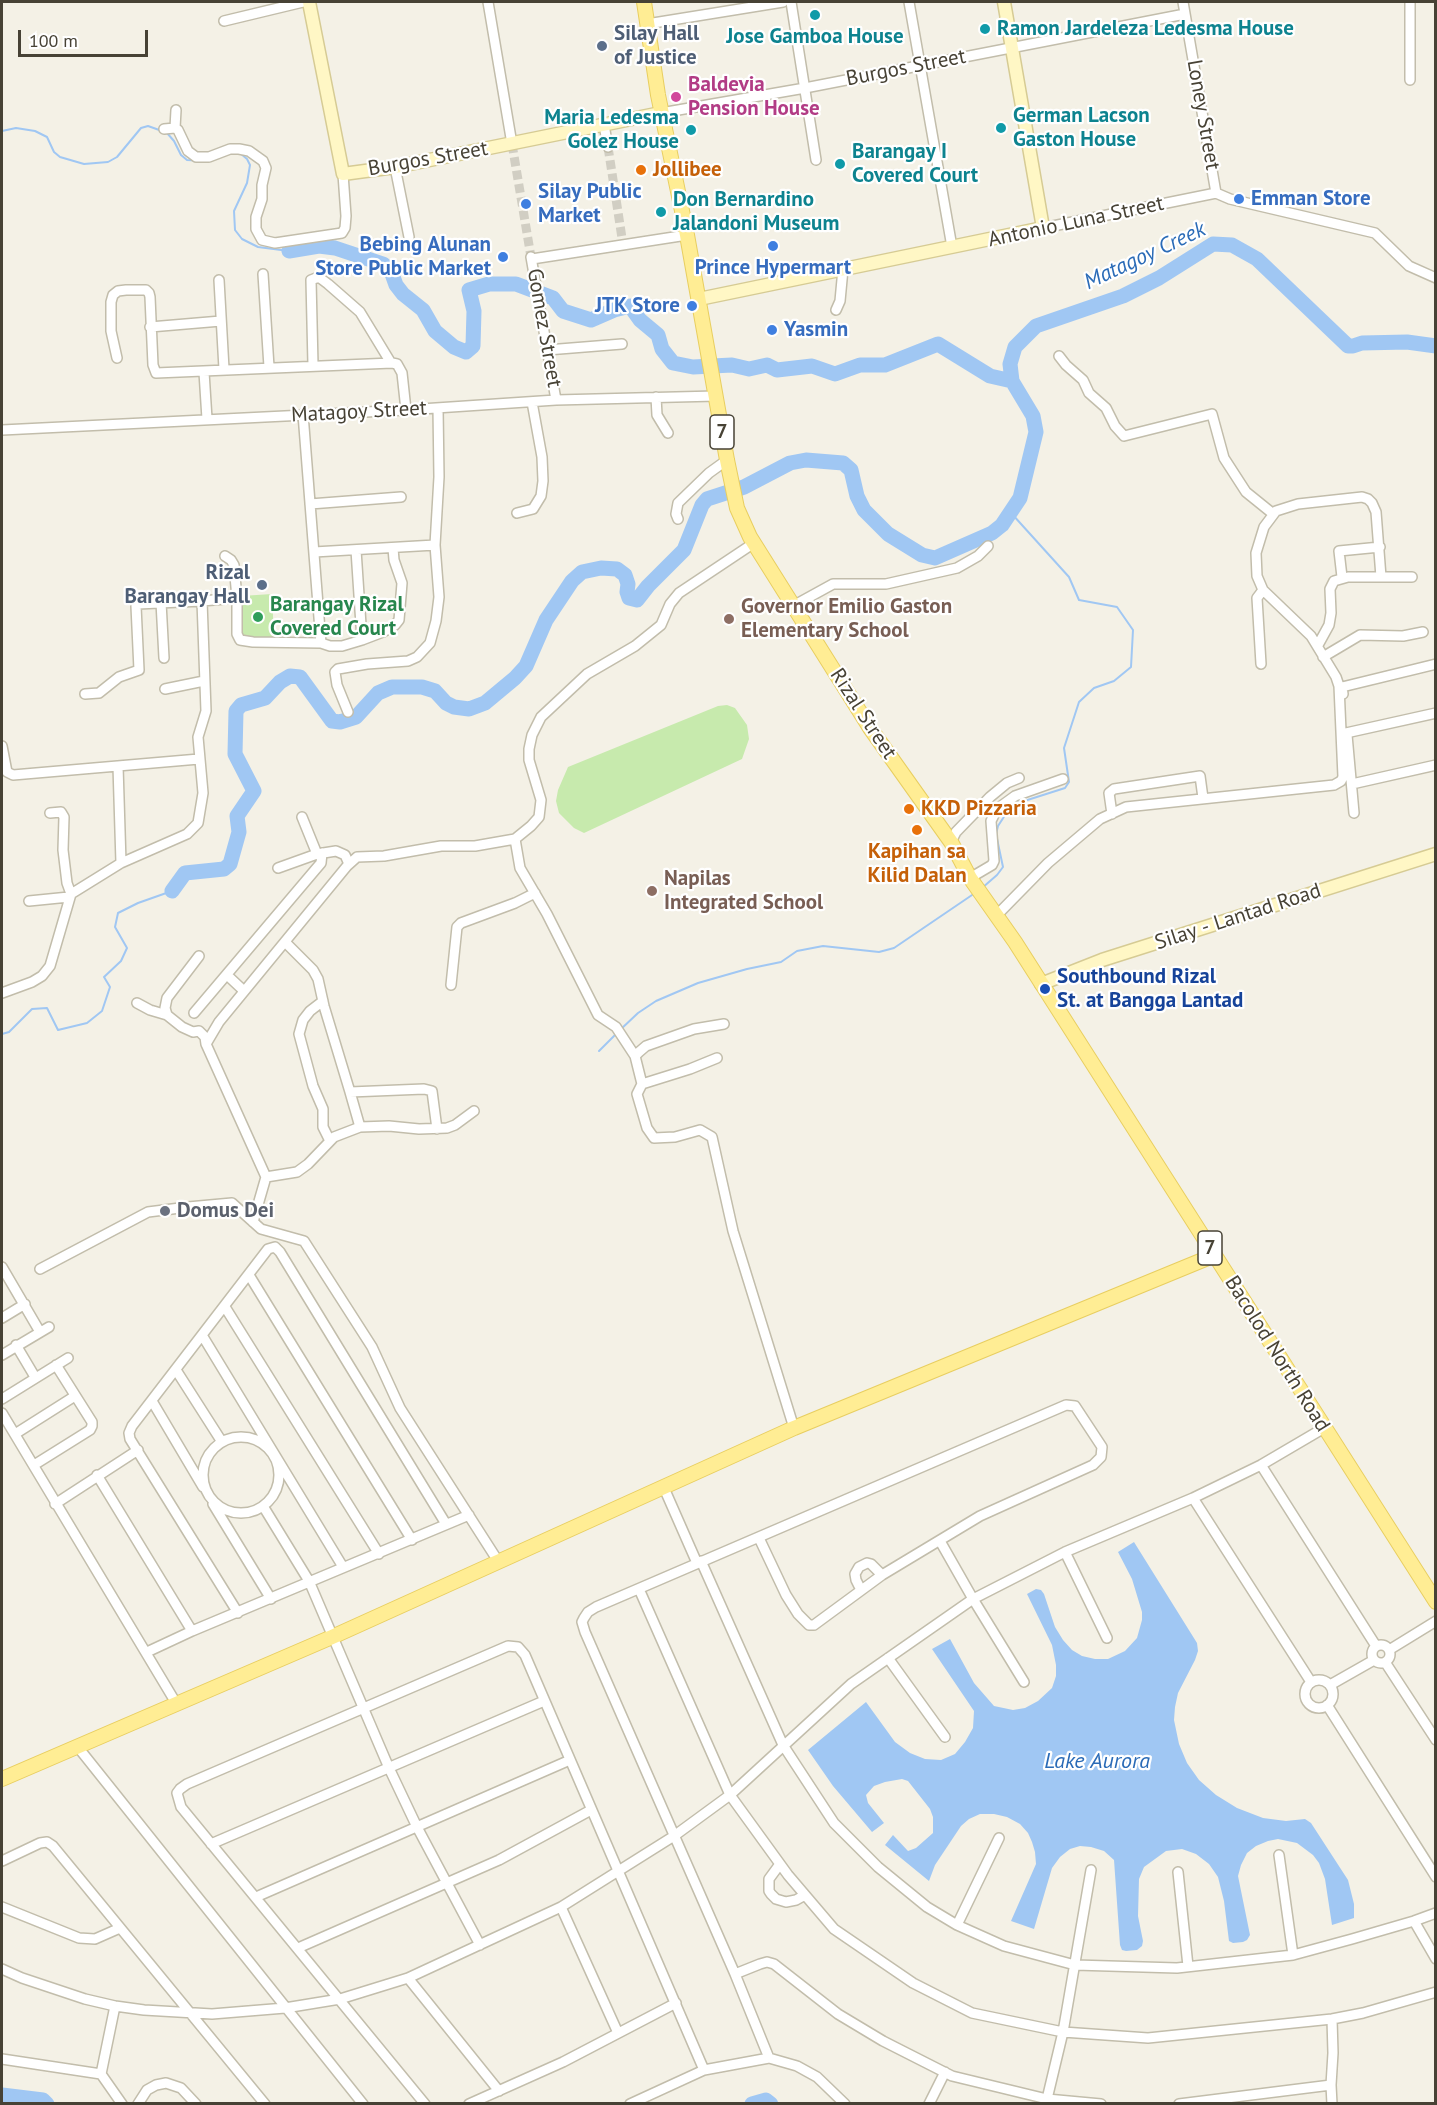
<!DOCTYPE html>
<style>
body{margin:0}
#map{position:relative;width:1437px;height:2105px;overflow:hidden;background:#f4f1e6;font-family:"PT Sans",sans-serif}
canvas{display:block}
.frame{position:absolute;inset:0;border:3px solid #474235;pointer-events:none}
.scale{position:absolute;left:18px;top:30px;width:130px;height:27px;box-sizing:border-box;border:3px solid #474235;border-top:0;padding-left:8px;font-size:18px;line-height:21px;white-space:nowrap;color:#474235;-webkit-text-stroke:4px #fff;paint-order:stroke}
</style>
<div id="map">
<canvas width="1437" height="2105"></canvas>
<div class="frame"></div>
<div class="scale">100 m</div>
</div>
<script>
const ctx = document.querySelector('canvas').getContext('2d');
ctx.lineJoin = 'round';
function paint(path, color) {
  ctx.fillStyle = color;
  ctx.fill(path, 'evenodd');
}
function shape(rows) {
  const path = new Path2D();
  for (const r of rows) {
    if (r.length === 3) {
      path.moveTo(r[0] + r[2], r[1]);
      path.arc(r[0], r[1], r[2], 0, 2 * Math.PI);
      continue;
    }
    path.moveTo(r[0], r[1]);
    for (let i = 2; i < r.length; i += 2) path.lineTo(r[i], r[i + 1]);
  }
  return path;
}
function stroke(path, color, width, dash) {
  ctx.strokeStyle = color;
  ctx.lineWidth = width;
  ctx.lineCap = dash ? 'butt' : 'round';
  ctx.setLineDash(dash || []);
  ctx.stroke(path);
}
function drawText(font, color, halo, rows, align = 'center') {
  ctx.font = font + ' "PT Sans",sans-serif';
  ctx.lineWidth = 4.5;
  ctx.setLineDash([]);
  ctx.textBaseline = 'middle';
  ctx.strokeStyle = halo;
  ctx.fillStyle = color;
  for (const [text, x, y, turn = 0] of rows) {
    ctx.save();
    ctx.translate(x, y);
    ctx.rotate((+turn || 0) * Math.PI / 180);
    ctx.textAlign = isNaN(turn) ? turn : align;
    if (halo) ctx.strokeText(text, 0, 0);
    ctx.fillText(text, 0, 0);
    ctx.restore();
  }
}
const green = shape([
 [272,594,274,638,243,640,241,596],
 [727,705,735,708,747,725,749,739,742,759,584,833,574,828,559,813,556,801,558,790,568,767,718,706]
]);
const water = shape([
 [1134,1542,1197,1643,1198,1651,1195,1660,1178,1693,1175,1707,1174,1720,1179,1744,1187,1763,1199,1780,1216,1795,1237,1808,1263,1818,1286,1821,1305,1819,1311,1823,1348,1880,1354,1904,1354,1918,1332,1925,1325,1879,1319,1863,1313,1855,1297,1843,1278,1839,1268,1841,1256,1846,1247,1853,1241,1865,1238,1876,1250,1935,1247,1940,1243,1942,1233,1943,1229,1941,1224,1901,1218,1877,1209,1864,1196,1854,1182,1849,1166,1851,1144,1867,1139,1879,1138,1916,1143,1941,1142,1946,1137,1950,1126,1951,1122,1950,1120,1945,1114,1860,1104,1851,1091,1847,1080,1846,1070,1849,1060,1857,1052,1868,1034,1929,1011,1921,1036,1864,1035,1852,1032,1842,1028,1833,1020,1824,1007,1817,994,1814,980,1814,969,1819,961,1826,935,1865,929,1881,885,1845,893,1835,908,1851,916,1848,933,1833,933,1817,930,1809,908,1781,902,1779,885,1782,874,1786,866,1795,868,1803,884,1823,872,1832,833,1786,808,1750,866,1702,895,1742,910,1753,925,1759,941,1760,955,1754,965,1742,973,1728,974,1711,932,1649,950,1639,974,1683,994,1706,1013,1710,1025,1708,1038,1701,1052,1688,1056,1676,1056,1665,1052,1645,1027,1594,1036,1589,1041,1590,1044,1594,1055,1627,1063,1640,1072,1650,1082,1656,1095,1659,1108,1659,1125,1651,1137,1638,1142,1620,1142,1612,1132,1579,1118,1552]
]);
const stream = shape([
 [2,131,16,128,35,131,47,137,54,152,60,157,84,164,108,162,117,157,141,128,148,126,162,131],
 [167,133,174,141,181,155,187,160,207,161],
 [240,153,247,159,250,165,247,183,234,211,235,230,242,239,258,247,289,251],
 [982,888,997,875,1003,867,996,834,998,826,1007,812,1018,803,1065,788,1069,782,1064,748,1079,702,1094,688,1114,681,1131,667,1133,630,1117,607,1079,600,1069,577,1012,514],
 [620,1030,638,1013,656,1001,698,983,747,969,781,962,797,951,823,946,879,952,894,948,975,893],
 [2,1034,9,1032,32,1009,47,1008,58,1030,87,1023,102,1011,110,987,104,977,121,961,127,948,115,927,118,913,138,903,172,891],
 [599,1051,616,1034]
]);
const river = shape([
 [289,251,319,246,335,248,383,264,391,271,396,285,403,294,423,310,435,331,454,347,466,352,473,346,474,311,469,290,489,284,516,284,553,298,563,311,591,320,614,310,630,306,640,320,658,335,662,349,673,363,693,367,732,365,749,369,767,365,777,370,812,366,835,374,860,365,885,365,938,344,990,376,1012,381],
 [172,891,185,873,224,869,230,864,239,832,237,816,254,791,235,754,236,711,241,705,265,698,280,682,290,676,300,677,332,721,340,722,356,717,378,693,392,687,422,687,435,691,446,703,454,707,469,709,485,703,515,678,526,666,546,620,572,581,582,572,601,568,617,569,625,575,628,584,627,592,629,598,637,600,648,586,684,550,702,505,707,499,744,487,790,463,806,460,843,463,851,470,857,496,864,510,888,534,922,555,935,558,992,533,1002,525,1020,498,1036,432,1033,416,1012,381,1010,364,1015,347,1036,326,1123,296,1159,278,1213,244,1232,245,1257,259,1348,346,1353,346,1362,343,1407,342,1436,346],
 [2,2095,43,2100,47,2104],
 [752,2104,766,2100,771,2104]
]);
const streetTunnel = shape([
 [512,144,531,257],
 [608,147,622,238]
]);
const street = shape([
 [488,2,512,144],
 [791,2,816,160],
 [909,2,952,247],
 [1183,2,1216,193],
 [1410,2,1410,80],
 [224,21,303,2],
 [647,24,783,2],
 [661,113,805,88,1185,14],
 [604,125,608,147],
 [175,128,176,110],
 [164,129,175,128,178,130,188,151,196,157,209,157,230,149,239,149,249,151,263,161,266,168,262,185,262,199,256,217,256,229,262,240,275,243,342,233,345,228,346,216,343,174],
 [395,167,409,237],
 [1043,228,1216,193,1230,199,1375,233,1409,266,1436,278],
 [531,257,556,400],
 [532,259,687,235],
 [263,274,269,367],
 [219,280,224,369],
 [836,310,840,301,843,269],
 [150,327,221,321],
 [547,350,622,344],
 [1059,356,1066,365,1083,380,1089,393,1106,408,1115,426,1124,436,1212,414,1224,458,1246,492,1272,513],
 [117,358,111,331,111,302,113,295,118,291,126,290,146,290,149,293,150,297,153,365,156,373,392,363,397,364,402,373,406,410],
 [313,365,311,280,316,278,320,278,328,284,360,312,391,363],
 [204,372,207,419],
 [656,397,657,415,668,433],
 [2,430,406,410,556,400,716,396],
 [310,504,401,497],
 [517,513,533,509,541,496,543,481,542,457,532,402],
 [678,519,676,514,678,503,709,473,727,460],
 [356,550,362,640],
 [314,552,435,545],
 [225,556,231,560,234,565,237,598],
 [1342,577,1339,551,1380,547],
 [161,602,164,658],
 [793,606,833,584,886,584,957,568,978,556,988,546],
 [321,643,330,646,342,646,362,640,383,632,395,625,399,620,402,583,394,560,393,548],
 [1318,645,1329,625,1331,613,1330,589,1334,581,1348,577,1412,577],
 [1323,657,1360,635,1403,636,1423,632],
 [1261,664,1257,598,1263,590],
 [165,689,204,681],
 [85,694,99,693,119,677,139,670,136,606,138,604,202,601],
 [1343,694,1342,687,1436,664],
 [348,712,337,685,335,672,338,669,367,664,408,661,417,657,430,643,436,621,439,597,435,545,439,477,438,408],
 [1346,733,1436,713],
 [1347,735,1354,813],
 [2,746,7,772,13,775,199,759],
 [118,766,121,863],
 [1352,784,1436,765],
 [50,813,61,812,64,817,63,850,67,883,71,894],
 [1112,814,1109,793,1114,789,1200,776,1203,798],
 [302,817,317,854],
 [515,839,520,868,547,914,598,1015,616,1027,635,1056],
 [951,842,956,832,990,797,1007,783,1019,778],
 [278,868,317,854,336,851,345,855,349,864],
 [970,878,992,865,994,861,991,821,997,809,1015,796,1063,779],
 [29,901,69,897],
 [997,915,1048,863,1100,819,1126,807,1334,785,1341,781,1343,777,1339,686,1336,677,1311,636,1263,590,1257,576,1256,553,1264,527,1276,511,1298,504,1362,497,1368,499,1372,503,1376,512,1381,577],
 [285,942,313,970,318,979,324,1006,350,1092],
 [199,956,167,998,165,1008,167,1015,182,1027,193,1032,199,1031,205,1037,206,1044],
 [227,975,244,991],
 [451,985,457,927,461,923,515,903,535,893],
 [2,993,32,982,42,976,50,966,71,894,121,863,187,834,198,823,203,793,198,737,206,711,202,601,237,598,237,634,240,640,253,642,321,643,303,414],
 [323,1001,310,1011,303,1020,299,1034,313,1086,323,1109,323,1127,330,1141],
 [137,1003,150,1010,167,1015],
 [194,1013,315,870,321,863,322,853],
 [724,1024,694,1029,646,1046,639,1052,635,1056,642,1084,637,1094,647,1128,654,1138,675,1137,700,1130,712,1137,733,1231,794,1428],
 [642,1084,690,1069,717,1058],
 [360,1127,350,1092,424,1089,432,1091,437,1129],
 [266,1177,297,1172,308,1164,334,1137,360,1127,389,1126,419,1129,447,1128,455,1125,474,1111],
 [253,1222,266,1177,206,1044,219,1022,347,866,357,857,384,856,441,846,475,846,515,839,531,826,539,817,541,800,529,760,529,749,532,735,541,717,587,674,635,646,661,625,670,604,679,593,754,543],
 [2,1267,40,1332],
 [40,1269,148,1212,188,1207,232,1203,261,1229,304,1241,372,1347,400,1408,498,1561],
 [249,1275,412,1540],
 [225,1307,379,1554],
 [2,1318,25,1304],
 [202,1335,343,1567],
 [16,1345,35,1377],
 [2,1355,49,1327],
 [176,1370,222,1442],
 [2,1399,68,1358],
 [152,1401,203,1487],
 [2,1413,176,1703],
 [15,1434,75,1396],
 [241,1475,38],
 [34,1465,90,1430,92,1426,92,1422,56,1365],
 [1261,1465,1376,1646],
 [97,1475,192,1631],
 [664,1488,697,1563],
 [1193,1498,1311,1682],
 [55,1504,138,1450],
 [213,1504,271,1599],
 [263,1506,309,1581,389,1768,417,1827,480,1945],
 [759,1538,786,1595,798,1614,809,1625,814,1625,882,1575,980,1516,1093,1465,1101,1457,1102,1447,1075,1406,1066,1405,596,1607,588,1612,584,1618,582,1622,585,1632,735,1974,769,2058],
 [940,1541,973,1599,1024,1682],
 [1065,1552,1107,1638],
 [701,1561,783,1745,834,1823,878,1867,927,1907,957,1925,1004,1946,1075,1965,1177,1968,1293,1955,1352,1939,1414,1921,1436,1913],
 [639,1589,730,1795,788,1875,834,1929,913,1983,972,2013,1063,2032,1148,2038,1332,2019,1363,2013,1436,1992],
 [861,1590,856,1580,855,1574,859,1567,867,1563,871,1564,882,1575],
 [238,1613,130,1439,129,1433,132,1426,268,1249,275,1247,280,1252,446,1524],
 [1381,1654,9],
 [1389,1650,1436,1621],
 [147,1652,192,1631,469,1515],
 [888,1658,945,1737],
 [1385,1662,1436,1740],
 [1319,1694,14],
 [1330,1685,1374,1660],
 [1327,1705,1436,1877],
 [77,1746,363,2104],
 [211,1844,544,1701],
 [1279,1855,1293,1955],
 [2,1861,40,1843,47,1842,53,1846,265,2104],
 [780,1864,769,1879,769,1891,771,1894,776,1899,786,1902,796,1900,805,1895],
 [1178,1872,1188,1966],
 [256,1897,570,1760],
 [2,1907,79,1938,95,1939,120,1928],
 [561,1907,618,2033],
 [1414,1921,1436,1959],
 [957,1925,999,1838],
 [298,1948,499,1860,591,1810],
 [2,1969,22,1978,85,1999,115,2006,144,2010,212,2014,285,2008,340,1999,408,1978,561,1907,674,1836,730,1795,851,1684,973,1599,1065,1552,1193,1498,1261,1465,1324,1428],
 [735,1974,760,1964,767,1962,774,1964,838,2014,883,2041,952,2076,1047,2099,1101,2104],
 [408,1978,499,2091],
 [2,2059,101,2074,122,2104],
 [101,2074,115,2006],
 [1047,2099,1063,2032,1091,1870],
 [138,2104,147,2090,156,2085,166,2083,181,2088,196,2104],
 [425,2104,181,1807,177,1793,180,1789,187,1784,508,1646,518,1647,525,1655,704,2070],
 [469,2104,563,2062,676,2003],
 [630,2104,704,2070,769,2058,797,2066,817,2077,845,2104],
 [929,2104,945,2072],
 [1179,2104,1331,2085],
 [1332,2104,1331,2085,1333,2053,1332,2019]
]);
const secondary = shape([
 [309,2,343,174,395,167,661,113],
 [699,299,1043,228,1004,2],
 [1041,984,1102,960,1436,854]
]);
const primary = shape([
 [644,2,658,95,687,235,727,460,737,508,750,537,870,728,951,842,970,878,1015,942,1436,1602],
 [2,1779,332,1637,794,1428,1215,1255]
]);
const markers = [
 [815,15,6,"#0f9aa8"],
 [985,29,6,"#0f9aa8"],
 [602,46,6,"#5c6f8a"],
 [676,97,6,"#d1479c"],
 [1001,128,6,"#0f9aa8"],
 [691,130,6,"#0f9aa8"],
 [840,164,6,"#0f9aa8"],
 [641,170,6,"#e8710a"],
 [1239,199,6,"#3f7fe0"],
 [526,204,6,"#3f7fe0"],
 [661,212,6,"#0f9aa8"],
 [773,246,6,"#3f7fe0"],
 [503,257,6,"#3f7fe0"],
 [692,306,6,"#3f7fe0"],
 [772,330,6,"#3f7fe0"],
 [262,585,6,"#5c6f8a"],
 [258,617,6,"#2e9e5b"],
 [729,619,6,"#8d6e63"],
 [909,809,6,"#e8710a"],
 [917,830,6,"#e8710a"],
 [652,891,6,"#8d6e63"],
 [1045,989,6,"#1a4fb4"],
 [165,1211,6,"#6b7280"]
];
const shields = [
 [722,432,24],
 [1210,1248,24]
];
const shieldNames = [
 ["7",722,432],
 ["7",1210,1248]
];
const cultureNames = [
 ["Ramon Jardeleza Ledesma House",997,29],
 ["Jose Gamboa House",815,37,"center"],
 ["German Lacson",1013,116],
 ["Gaston House",1013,140],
 ["Maria Ledesma",679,118,"right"],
 ["Golez House",679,142,"right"],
 ["Barangay I",852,152],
 ["Covered Court",852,176],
 ["Don Bernardino",673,200],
 ["Jalandoni Museum",673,224]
];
const serviceNames = [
 ["Silay Hall",614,34],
 ["of Justice",614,58],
 ["Rizal",250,573,"right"],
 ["Barangay Hall",250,597,"right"]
];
const streetNames = [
 ["Burgos Street",906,68,-11],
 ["Loney Street",1203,115,80],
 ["Burgos Street",428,159,-10],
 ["Antonio Luna Street",1076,222,-12],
 ["Gomez Street",544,328,80],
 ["Matagoy Street",359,412,-3],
 ["Rizal Street",863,714,57],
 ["Silay - Lantad Road",1238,917,-18],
 ["Bacolod North Road",1277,1354,58]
];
const hotelNames = [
 ["Baldevia",688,85],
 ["Pension House",688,109]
];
const foodNames = [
 ["Jollibee",653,170],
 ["KKD Pizzaria",921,809],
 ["Kapihan sa",917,852,"center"],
 ["Kilid Dalan",917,876,"center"]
];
const shopNames = [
 ["Silay Public",538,192],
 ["Market",538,216],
 ["Emman Store",1251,199],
 ["Bebing Alunan",491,245,"right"],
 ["Store Public Market",491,269,"right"],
 ["Prince Hypermart",773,268,"center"],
 ["JTK Store",680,306,"right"],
 ["Yasmin",784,330]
];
const leisureNames = [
 ["Barangay Rizal",270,605],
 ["Covered Court",270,629]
];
const educationNames = [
 ["Governor Emilio Gaston",741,607],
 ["Elementary School",741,631],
 ["Napilas",664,879],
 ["Integrated School",664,903]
];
const transitNames = [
 ["Southbound Rizal",1057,977],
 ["St. at Bangga Lantad",1057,1001]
];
const worshipNames = [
 ["Domus Dei",177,1211]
];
const waterNames = [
 ["Matagoy Creek",1145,256,-25],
 ["Lake Aurora",1097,1762]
];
paint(green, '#c7eaad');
paint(water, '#a0c7f3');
stroke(stream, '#a0c7f3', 2);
stroke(river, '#a0c7f3', 15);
stroke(streetTunnel, '#d1cec3', 9, [9, 4.5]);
stroke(street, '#c2bdab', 12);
stroke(secondary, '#d6cb94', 15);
stroke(primary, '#e8ce60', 16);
stroke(street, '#fff', 9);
stroke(secondary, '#fff7c5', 12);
stroke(primary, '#ffed94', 14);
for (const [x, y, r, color] of markers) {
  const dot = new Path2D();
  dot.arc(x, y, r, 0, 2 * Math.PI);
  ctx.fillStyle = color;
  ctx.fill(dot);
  stroke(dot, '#fff', 2);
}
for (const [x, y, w] of shields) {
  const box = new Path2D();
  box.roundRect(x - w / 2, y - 17, w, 34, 4.5);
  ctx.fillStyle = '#fff';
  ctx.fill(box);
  stroke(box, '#474235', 1.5);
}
drawText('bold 20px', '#474235', null, shieldNames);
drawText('bold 21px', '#0d838f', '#fff', cultureNames, 'left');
drawText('bold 21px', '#4e5e75', '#fff', serviceNames, 'left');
drawText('21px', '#474235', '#fff', streetNames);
drawText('bold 21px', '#b23c85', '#fff', hotelNames, 'left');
drawText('bold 21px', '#c56008', '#fff', foodNames, 'left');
drawText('bold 21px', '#366cbe', '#fff', shopNames, 'left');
drawText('bold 21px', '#27864d', '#fff', leisureNames, 'left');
drawText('bold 21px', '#785e54', '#fff', educationNames, 'left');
drawText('bold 21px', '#164399', '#fff', transitNames, 'left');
drawText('bold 21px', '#5b616d', '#fff', worshipNames, 'left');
drawText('italic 22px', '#2a6bb7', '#fff', waterNames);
</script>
